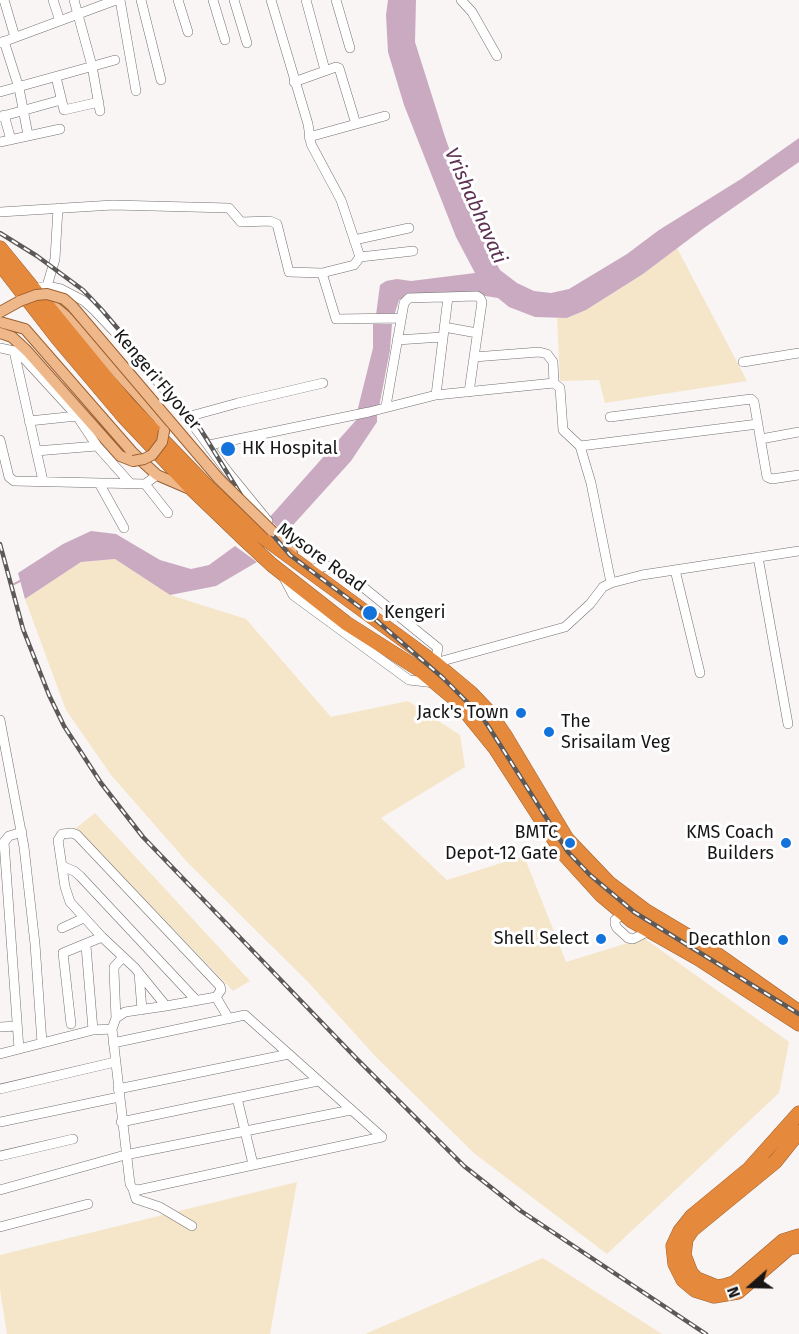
<!DOCTYPE html>
<style>
body{margin:0}
#map{position:relative;width:799px;height:1334px;overflow:hidden;background:#f9f5f4;font-family:"Fira Sans",sans-serif}
canvas{display:block}
.north{position:absolute;left:721px;top:1256px;width:60px;height:60px;-webkit-text-stroke:4px #fff;paint-order:stroke;rotate:250deg;font-size:16px;font-weight:700;line-height:24px;text-align:center;color:#171515}
.north::after{content:'';display:block;margin:auto;width:21px;height:27px;background:#171515;clip-path:polygon(50% 0,100% 100%,50% 72%,0 100%)}
</style>
<div id="map">
<canvas width="799" height="1334"></canvas>
<div class="north">N</div>
</div>
<script>
const ctx = document.querySelector('canvas').getContext('2d');
ctx.lineJoin = 'round';
function paint(path, color) {
  ctx.fillStyle = color;
  ctx.fill(path, 'evenodd');
}
function shape(rows) {
  const path = new Path2D();
  for (const r of rows) {
    path.moveTo(r[0], r[1]);
    for (let i = 2; i < r.length; i += 2) path.lineTo(r[i], r[i + 1]);
  }
  return path;
}
function stroke(path, color, width, dash) {
  ctx.strokeStyle = color;
  ctx.lineWidth = width;
  ctx.lineCap = dash ? 'butt' : 'round';
  ctx.setLineDash(dash || []);
  ctx.stroke(path);
}
function drawText(font, color, halo, rows, align = 'center') {
  ctx.font = font + ' "Fira Sans",sans-serif';
  ctx.lineWidth = 6;
  ctx.setLineDash([]);
  ctx.textBaseline = 'middle';
  ctx.strokeStyle = halo;
  ctx.fillStyle = color;
  for (const [text, x, y, turn = 0] of rows) {
    ctx.save();
    ctx.translate(x, y);
    ctx.rotate((+turn || 0) * Math.PI / 180);
    ctx.textAlign = isNaN(turn) ? turn : align;
    if (halo) ctx.strokeText(text, 0, 0);
    ctx.fillText(text, 0, 0);
    ctx.restore();
  }
}
const green = shape([
 [677,248,747,381,605,403,599,380,560,381,557,318,568,318,586,310,643,274],
 [115,559,170,595,246,619,331,717,408,701,460,735,465,767,381,818,447,880,524,856,566,962,644,938,789,1042,779,1093,607,1254,475,1154,376,1057,308,982,189,864,111,775,66,710,25,599,81,562],
 [95,813,250,981,233,991,76,828],
 [297,1182,270,1334,7,1334,0,1290,0,1255],
 [543,1258,662,1334,365,1334]
]);
const water = shape([
 [388,0,416,0,415,42,445,137,478,229,500,270,517,283,534,291,551,293,569,289,627,254,659,230,741,179,799,138,799,162,704,228,643,274,586,310,567,318,535,317,509,307,498,298,466,293,413,295,399,300,394,316,376,315,380,285,386,281,397,279,411,281,475,273,456,237,404,105,388,52,386,15],
 [373,324,392,324,390,350,379,407,357,412,373,348],
 [377,414,377,422,351,461,284,535,269,518,358,418],
 [91,531,116,534,160,560,191,569,209,565,235,546,257,562,216,586,170,595,115,559,81,562,25,599,18,573,63,544]
]);
const stream = shape([
 [14,584,22,580]
]);
const minor = shape([
 [4,0,15,37],
 [53,0,60,21],
 [74,0,92,66,100,111],
 [120,0,136,91],
 [141,0,161,80],
 [178,0,188,32],
 [213,0,225,40],
 [234,0,247,43],
 [271,0,308,124,311,144,341,200,360,257,354,265,322,273],
 [306,0,325,70],
 [336,0,350,48],
 [461,0,472,12,497,56],
 [4,41,19,88,28,135],
 [0,43,116,0],
 [56,77,64,110,99,102],
 [294,82,336,67,339,68,356,124],
 [0,92,115,60],
 [4,115,11,140],
 [0,117,61,100],
 [309,137,385,116],
 [0,142,60,129],
 [0,212,113,205,229,208,241,222,270,221,277,224,289,272,322,273,336,319,401,318],
 [354,240,409,228],
 [360,257,413,251],
 [47,286,55,259,58,208],
 [34,289,47,286,61,289,84,301,94,310,129,347,187,417,228,472,268,521],
 [444,327,477,333],
 [397,340,442,337],
 [0,348,14,351,43,481],
 [14,351,20,354,77,416],
 [474,357,539,352,547,354,553,362,554,383],
 [743,362,799,353],
 [436,395,448,297],
 [386,406,404,303,409,298,477,296,480,298,482,302,469,392],
 [187,417,238,403,323,383],
 [610,417,751,399,754,402,767,477,772,479,799,475],
 [29,421,77,416,97,446,130,483],
 [761,439,799,432],
 [0,440,9,477,14,481,145,484,157,475],
 [209,445,369,412,436,395,554,383,560,388,563,430,580,446,591,483,611,583],
 [580,446,758,424],
 [36,451,97,446],
 [99,483,124,528],
 [145,484,168,513],
 [758,557,788,724],
 [309,570,327,566,363,587,438,648,435,663,565,627,590,604,603,587,611,583,642,575,799,551],
 [675,570,700,673],
 [284,578,293,595,409,680,435,683],
 [0,720,24,847,35,944,42,1043],
 [62,866,74,871,80,876,196,1000],
 [624,913,615,920,615,924,617,928,628,938,633,939,649,931],
 [62,928,84,918],
 [86,946,93,1030],
 [139,973,142,1010],
 [216,997,229,1019],
 [116,1018,114,971,114,967,123,957],
 [71,1024,63,953,102,937],
 [0,1027,17,1026],
 [112,1029,116,1018,125,1012,166,1006,216,997,221,990,220,986,77,835,72,833,62,834,58,840,65,887,70,902,102,937,135,968,166,1006],
 [113,1043,245,1015,382,1137],
 [19,1049,4,842,9,836,22,832],
 [0,1054,93,1030,112,1029,130,1184,133,1189,138,1190,382,1137],
 [0,1089,115,1062],
 [118,1089,289,1054],
 [237,1098,253,1164],
 [0,1122,119,1097],
 [121,1122,318,1081],
 [0,1156,73,1139],
 [133,1189,136,1199,160,1207,192,1226],
 [0,1190,125,1155,351,1110],
 [0,1227,88,1204]
]);
const major = shape([
 [49,302,66,316,159,419,164,431],
 [0,312,20,301],
 [0,322,25,329,133,453,157,475,192,490],
 [0,333,12,337,27,351,120,456,133,461],
 [272,531,292,553]
]);
const highway = shape([
 [0,248,126,402,207,486,256,532,435,663,471,693,489,712,506,737,567,839,609,883,646,911,708,948,799,1012],
 [0,264,58,339,123,416,193,490,244,539,272,565,346,623,420,670,456,700,495,748,562,852,601,895,632,921,699,959,799,1024],
 [799,1113,749,1169,692,1216,680,1231,673,1246,675,1264,683,1280,695,1290,714,1296,738,1292,789,1248,799,1246],
 [799,1132,775,1162,692,1230,686,1239,684,1255,691,1273,697,1279,717,1287,724,1286,734,1283,783,1241,799,1236]
]);
const rail = shape([
 [0,233,37,256,83,290,102,310,193,417,247,505,290,555,369,614,443,678,483,718,568,852,590,875,634,912,799,1014],
 [0,544,23,629,49,695,64,726,101,783,143,837,356,1058,464,1166,521,1211,706,1334]
]);
const majorBridge = shape([
 [20,301,36,295,47,294,64,299,72,306,219,479,272,531],
 [133,461,144,459,152,455,162,442,164,431]
]);
const markers = [
 [228,449,8,"#1473db"],
 [370,613,8,"#1473db"],
 [521,713,6,"#1473db"],
 [549,732,6,"#1473db"],
 [570,843,6,"#1473db"],
 [786,843,6,"#1473db"],
 [601,939,6,"#1473db"],
 [783,940,6,"#1473db"]
];
const streetNames = [
 ["Kengeri Flyover",157,380,50],
 ["Mysore Road",321,558,36]
];
const poiNames = [
 ["HK Hospital",242,449,"left"],
 ["Kengeri",384,613,"left"],
 ["Jack's Town",509,713],
 ["The",561,722,"left"],
 ["Srisailam Veg",561,743,"left"],
 ["BMTC",558,833],
 ["Depot-12 Gate",558,854],
 ["KMS Coach",774,833],
 ["Builders",774,854],
 ["Shell Select",589,939],
 ["Decathlon",771,940]
];
const waterNames = [
 ["Vrishabhavati",475,206,66]
];
paint(green, '#f5e6c9');
paint(water, '#caaac1');
stroke(stream, '#caaac1', 2);
stroke(minor, '#747070', 10);
stroke(major, '#9d602f', 12);
stroke(highway, '#9d602f', 15);
stroke(minor, '#fff', 9);
stroke(major, '#efb88b', 10);
stroke(highway, '#e5893d', 14);
stroke(rail, '#5c5959', 4.5);
stroke(rail, '#fff', 2, [7]);
stroke(majorBridge, '#9d602f', 12, []);
stroke(majorBridge, '#efb88b', 10);
for (const [x, y, r, color] of markers) {
  const dot = new Path2D();
  dot.arc(x, y, r, 0, 2 * Math.PI);
  ctx.fillStyle = color;
  ctx.fill(dot);
  stroke(dot, '#fff', 2);
}
drawText('18px', '#171515', '#fff', streetNames);
drawText('18px', '#171515', '#fff', poiNames, 'right');
drawText('italic 20px', '#5c3152', '#fff', waterNames);
</script>
